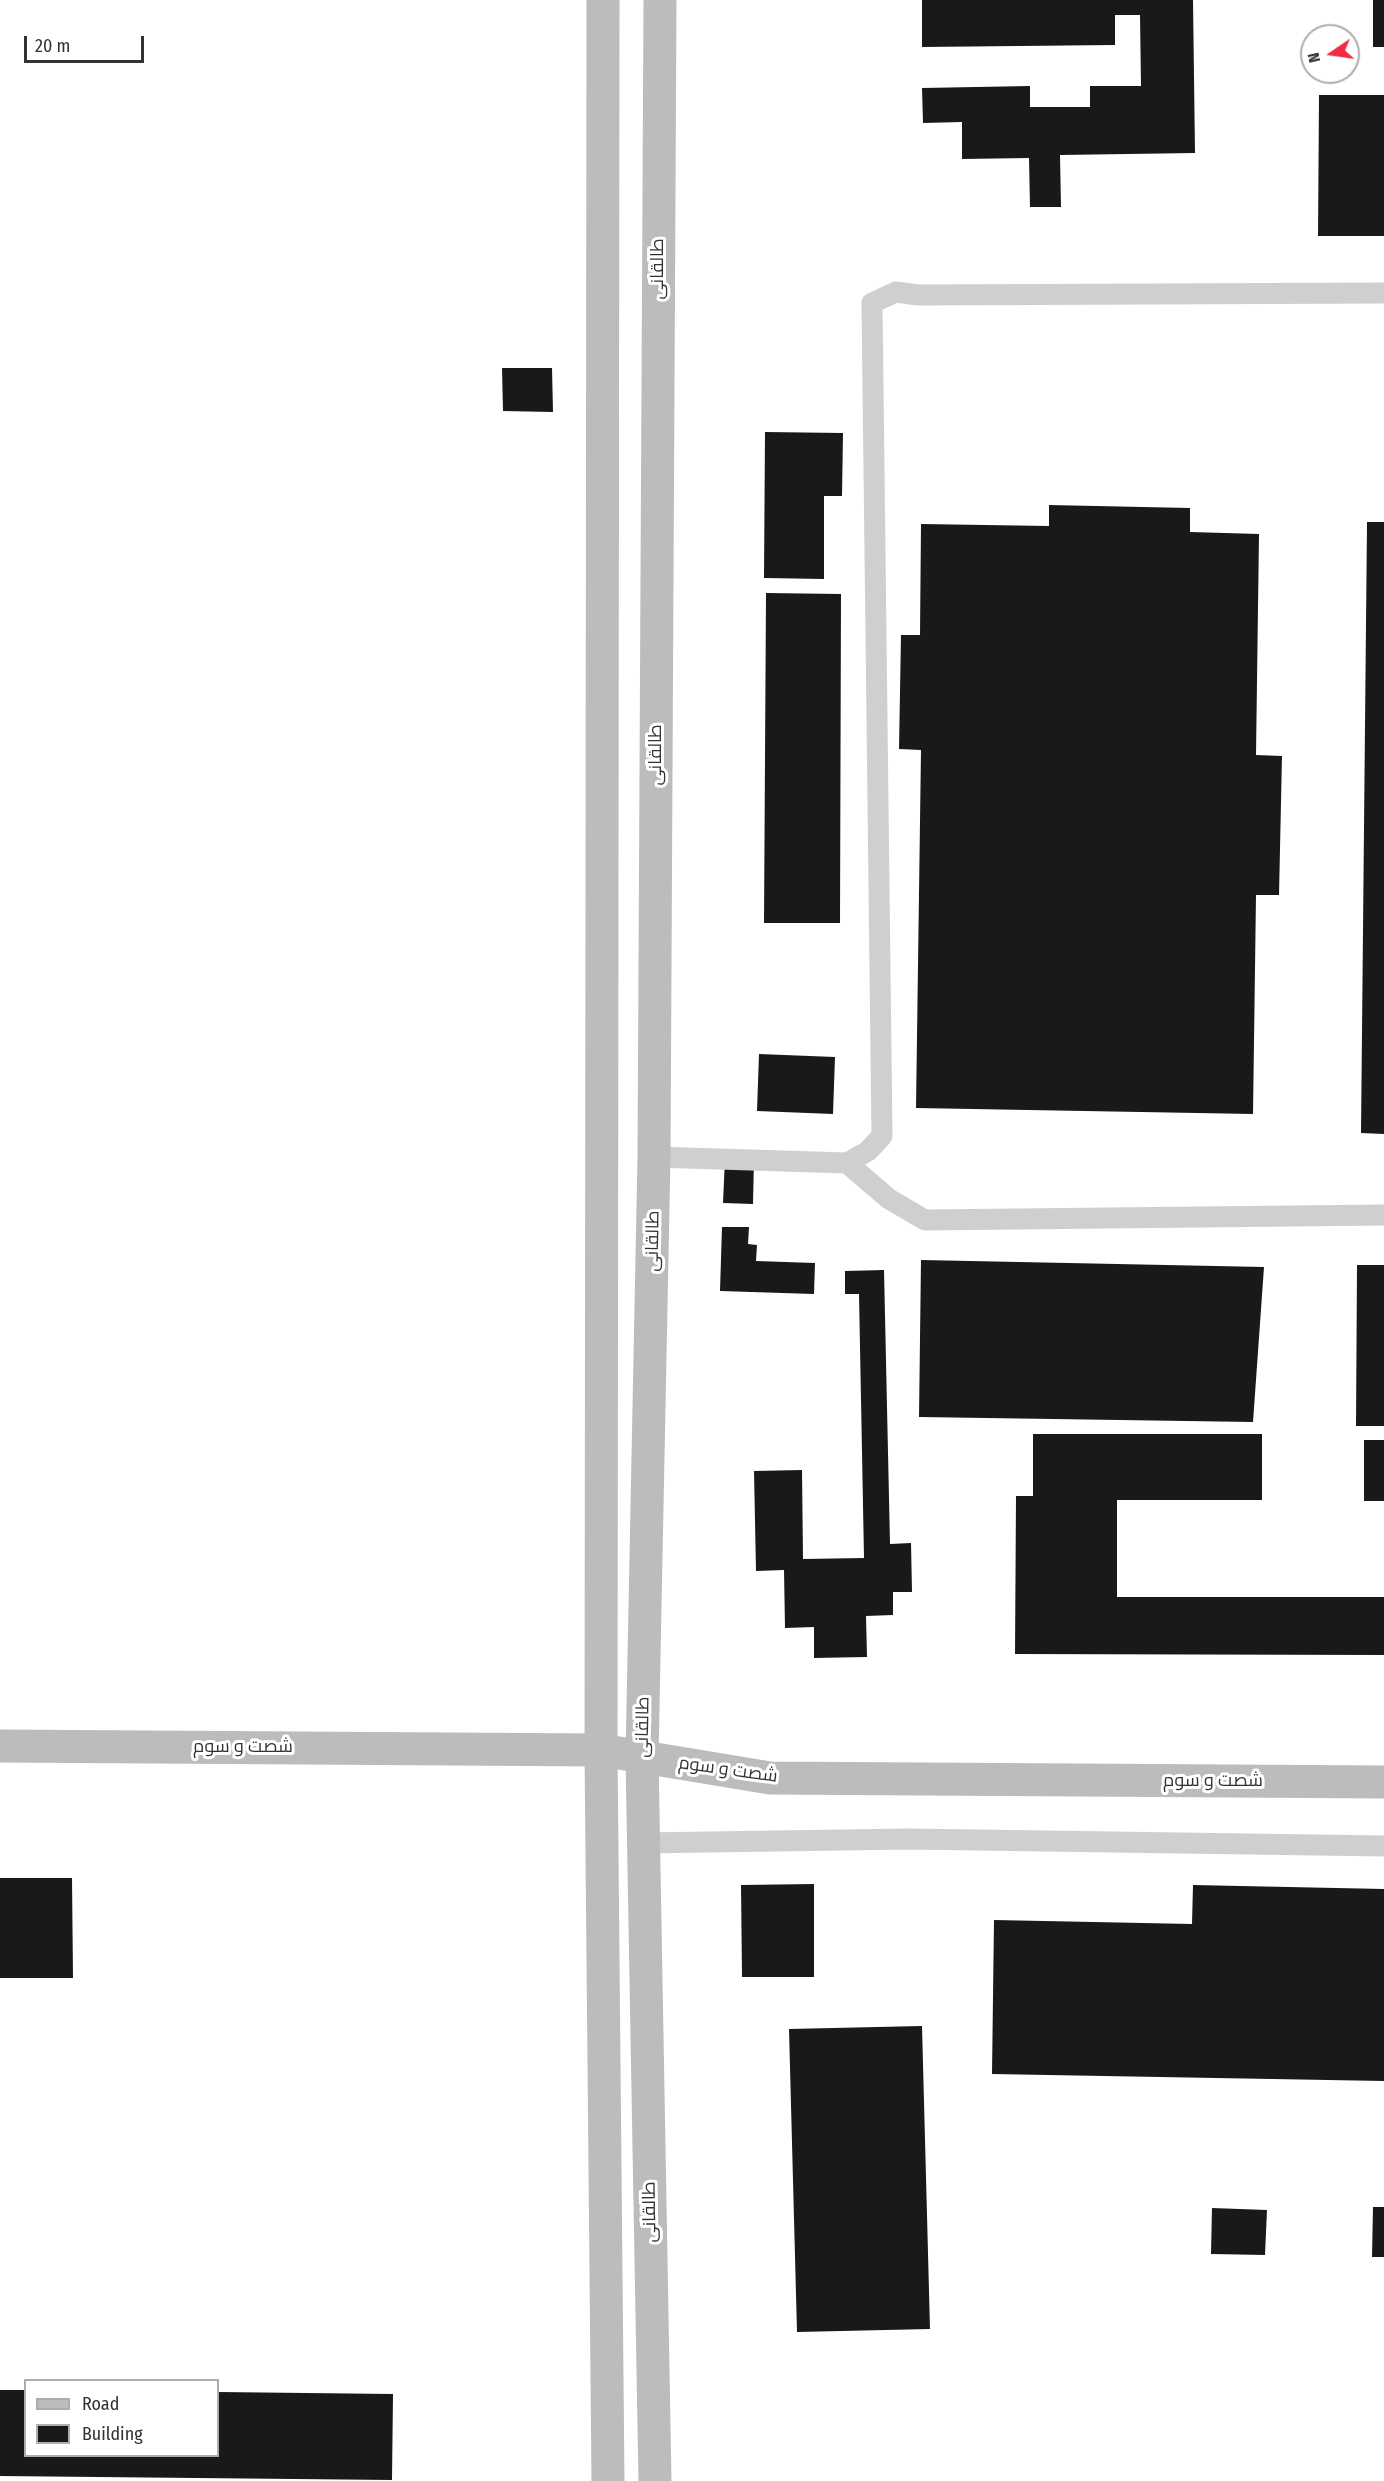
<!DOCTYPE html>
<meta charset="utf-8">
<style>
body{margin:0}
#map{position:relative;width:1384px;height:2481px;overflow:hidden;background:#fff;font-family:"Fira Sans Condensed",sans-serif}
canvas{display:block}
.legend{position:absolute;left:24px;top:2379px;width:195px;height:78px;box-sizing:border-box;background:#fff;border:2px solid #adadad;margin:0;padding:8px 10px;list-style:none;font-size:18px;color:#323232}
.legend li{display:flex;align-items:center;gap:12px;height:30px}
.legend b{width:30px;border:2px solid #adadad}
.north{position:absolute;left:1300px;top:24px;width:60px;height:60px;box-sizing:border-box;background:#fff;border:2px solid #adadad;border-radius:50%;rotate:257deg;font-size:16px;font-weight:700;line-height:24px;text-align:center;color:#323232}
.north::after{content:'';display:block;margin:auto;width:21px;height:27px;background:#f02c46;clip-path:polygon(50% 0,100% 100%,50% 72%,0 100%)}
.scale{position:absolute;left:24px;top:36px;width:120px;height:27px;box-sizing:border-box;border:3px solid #323232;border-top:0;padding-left:8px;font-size:18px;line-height:21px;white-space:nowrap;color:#323232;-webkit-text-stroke:4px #fff;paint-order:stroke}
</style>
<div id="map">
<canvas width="1384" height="2481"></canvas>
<ul class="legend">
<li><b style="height:8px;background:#bcbcbc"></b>Road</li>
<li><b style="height:16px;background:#191919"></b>Building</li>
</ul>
<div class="north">N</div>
<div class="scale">20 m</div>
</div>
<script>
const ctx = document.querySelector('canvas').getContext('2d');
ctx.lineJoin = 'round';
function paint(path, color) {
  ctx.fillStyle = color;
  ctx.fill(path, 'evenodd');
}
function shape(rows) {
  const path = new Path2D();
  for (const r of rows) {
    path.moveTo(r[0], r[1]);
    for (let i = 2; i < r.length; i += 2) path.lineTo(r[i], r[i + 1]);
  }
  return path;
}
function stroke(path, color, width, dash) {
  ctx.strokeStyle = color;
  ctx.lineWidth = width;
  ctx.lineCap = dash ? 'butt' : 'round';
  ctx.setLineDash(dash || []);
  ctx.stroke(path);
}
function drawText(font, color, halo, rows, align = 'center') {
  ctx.font = font + ' "Fira Sans Condensed",Cairo,sans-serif';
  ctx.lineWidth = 6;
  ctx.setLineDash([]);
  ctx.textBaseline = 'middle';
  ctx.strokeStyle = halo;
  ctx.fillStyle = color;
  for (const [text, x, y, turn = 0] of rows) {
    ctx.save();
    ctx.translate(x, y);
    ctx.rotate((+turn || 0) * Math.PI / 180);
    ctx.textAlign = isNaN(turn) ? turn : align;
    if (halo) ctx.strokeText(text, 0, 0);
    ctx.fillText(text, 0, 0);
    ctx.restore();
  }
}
const building = shape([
 [922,0,1193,0,1195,153,1060,155,1061,207,1030,207,1029,158,962,159,962,122,923,123,922,88,1030,86,1030,107,1090,107,1090,86,1141,86,1140,15,1115,15,1115,45,922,47],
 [1373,0,1384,0,1384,47,1373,47],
 [1319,95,1384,95,1384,236,1318,236],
 [502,368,552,368,553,412,503,411],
 [765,432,843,433,842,496,824,496,824,579,764,578],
 [1049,505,1190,508,1190,532,1259,534,1256,755,1282,756,1279,895,1256,895,1253,1114,916,1108,921,750,899,749,901,635,920,635,921,524,1049,526],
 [1367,522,1384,522,1384,1134,1361,1133],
 [766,593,841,594,840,923,764,923],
 [759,1054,835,1057,833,1114,757,1111],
 [725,1158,754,1158,753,1204,723,1203],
 [722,1227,749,1227,748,1244,757,1245,756,1261,815,1263,814,1294,720,1291],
 [921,1260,1264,1267,1253,1422,919,1417],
 [1357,1265,1384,1265,1384,1426,1356,1426],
 [884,1270,890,1544,911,1543,912,1592,893,1592,893,1615,866,1616,867,1657,814,1658,814,1627,785,1628,784,1570,756,1571,754,1471,802,1470,803,1559,864,1558,859,1294,845,1294,845,1271],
 [1033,1434,1262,1434,1262,1500,1117,1500,1117,1597,1384,1597,1384,1655,1015,1654,1016,1496,1033,1496],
 [1364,1440,1384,1440,1384,1501,1364,1501],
 [0,1878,72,1878,73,1978,0,1978],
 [814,1884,814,1977,742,1977,741,1885],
 [1193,1885,1384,1889,1384,2081,992,2074,994,1920,1192,1924],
 [922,2026,930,2329,797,2332,789,2029],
 [1373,2207,1384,2207,1384,2257,1372,2257],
 [1212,2208,1267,2210,1265,2255,1211,2254],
 [0,2390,26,2390,26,2456,218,2456,218,2392,393,2394,392,2480,0,2476]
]);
const lane = shape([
 [654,1157,847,1163,868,1151,882,1136,872,303,896,292,918,295,1384,293],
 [847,1163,889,1199,925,1220,1384,1215],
 [643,1843,909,1839,1384,1846]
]);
const secondary = shape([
 [603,0,601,1750,608,2481],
 [0,1746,601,1750,770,1778,1384,1782],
 [655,2481,642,1757,654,1157,660,0]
]);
const streetNames = [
 ["طالقانی",658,269,-90],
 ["طالقانی",656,755,-90],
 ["طالقانی",653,1241,-89],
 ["طالقانی",643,1727,-89],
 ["شصت و سوم",243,1747],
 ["شصت و سوم",728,1770,8],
 ["شصت و سوم",1213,1781],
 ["طالقانی",650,2212,-91]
];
paint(building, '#191919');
stroke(lane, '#cfcfcf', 21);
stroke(secondary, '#bcbcbc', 33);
drawText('18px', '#323232', '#fff', streetNames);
</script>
